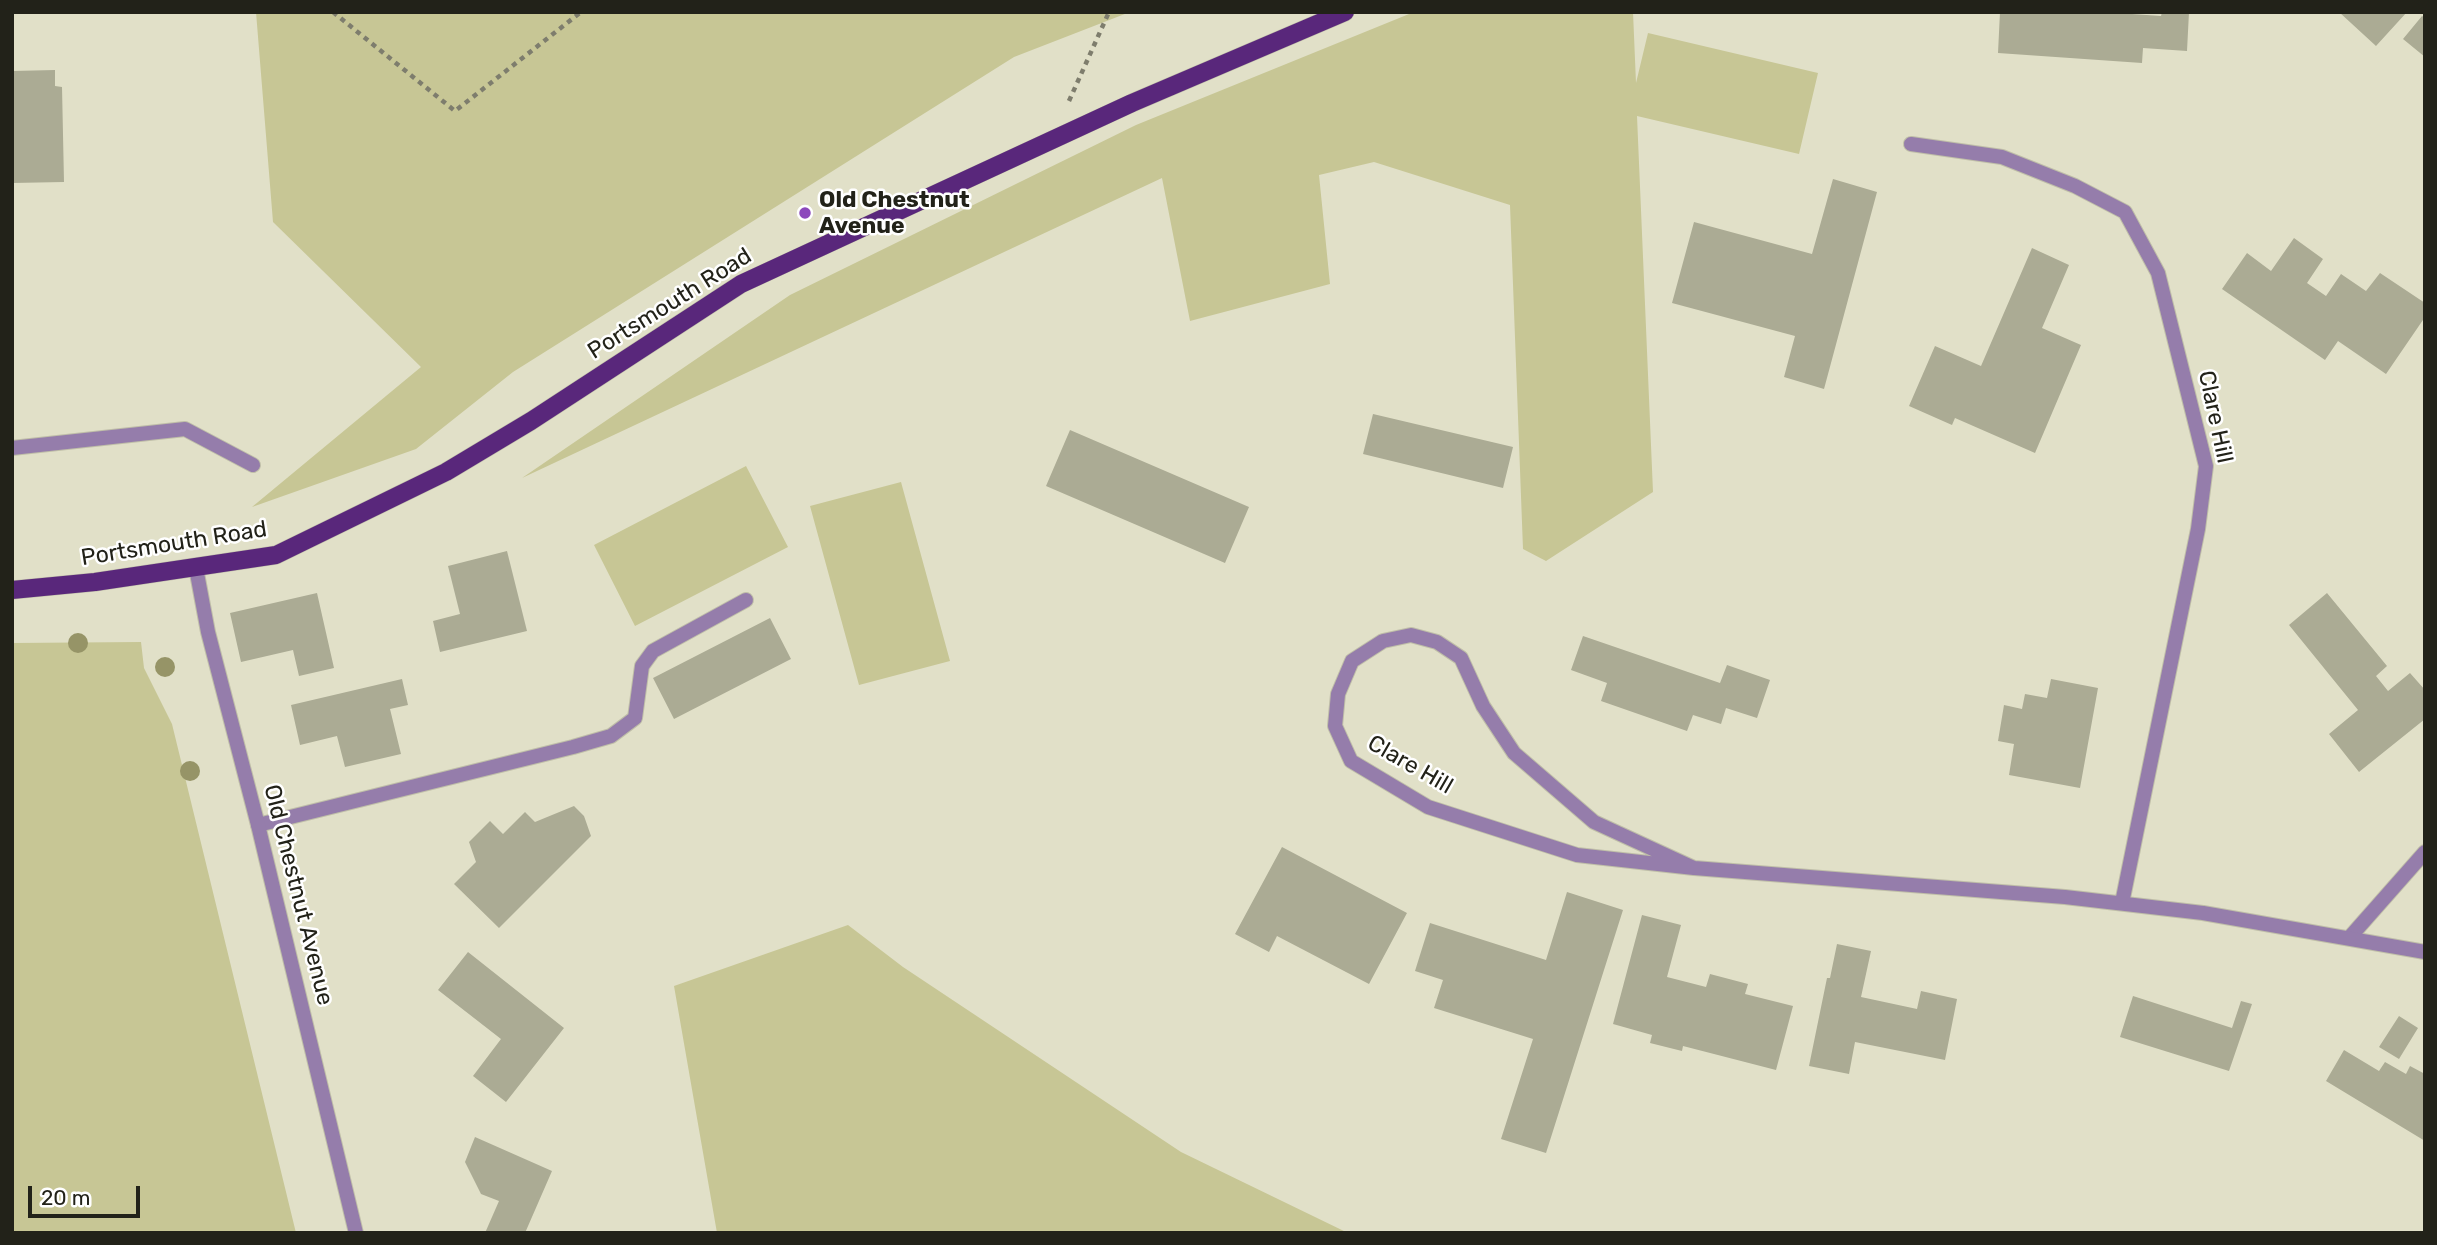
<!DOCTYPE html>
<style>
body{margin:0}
#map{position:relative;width:2437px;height:1245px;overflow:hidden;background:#e1e0c8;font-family:Rubik,sans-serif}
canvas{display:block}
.frame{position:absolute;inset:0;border:14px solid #222219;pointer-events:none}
.scale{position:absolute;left:28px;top:1186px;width:112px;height:32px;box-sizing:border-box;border:4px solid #222219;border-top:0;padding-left:9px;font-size:21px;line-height:24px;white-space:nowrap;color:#222219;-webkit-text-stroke:5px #fff;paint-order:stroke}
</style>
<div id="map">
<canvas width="2437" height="1245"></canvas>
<div class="frame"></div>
<div class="scale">20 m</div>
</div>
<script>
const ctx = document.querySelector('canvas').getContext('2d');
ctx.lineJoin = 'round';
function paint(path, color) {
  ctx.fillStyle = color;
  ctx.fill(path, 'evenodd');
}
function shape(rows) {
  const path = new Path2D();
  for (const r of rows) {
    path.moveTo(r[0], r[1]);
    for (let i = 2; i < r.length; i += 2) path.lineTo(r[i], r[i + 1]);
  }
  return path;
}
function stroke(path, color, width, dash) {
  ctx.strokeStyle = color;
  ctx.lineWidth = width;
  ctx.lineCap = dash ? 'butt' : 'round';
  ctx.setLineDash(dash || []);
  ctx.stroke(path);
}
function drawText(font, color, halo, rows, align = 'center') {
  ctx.font = font + ' Rubik,sans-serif';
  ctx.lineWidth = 5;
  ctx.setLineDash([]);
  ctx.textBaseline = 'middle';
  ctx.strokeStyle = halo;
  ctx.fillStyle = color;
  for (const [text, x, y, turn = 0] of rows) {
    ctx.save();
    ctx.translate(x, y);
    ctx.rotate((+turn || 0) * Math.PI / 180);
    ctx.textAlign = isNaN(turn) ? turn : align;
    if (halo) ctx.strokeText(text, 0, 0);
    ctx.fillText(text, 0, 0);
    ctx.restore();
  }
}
const green = shape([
 [256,12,1130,12,1014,57,513,372,416,449,252,507,421,367,273,222],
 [1414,12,1633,12,1636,83,1648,33,1818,73,1799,154,1637,116,1653,492,1546,561,1523,549,1510,205,1374,162,1319,175,1330,284,1190,321,1162,178,522,478,790,295,1136,125],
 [746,466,788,547,635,626,594,545],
 [901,482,950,661,859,685,810,506],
 [141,642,144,668,172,724,296,1233,12,1233,12,643],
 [848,925,903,967,1181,1152,1348,1233,717,1233,674,986]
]);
const building = shape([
 [2000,12,2103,12,2161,16,2162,12,2189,12,2187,51,2143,48,2142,63,1998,53],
 [2339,12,2407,12,2376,46],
 [2422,16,2425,18,2425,57,2403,39],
 [55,70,55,86,62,87,64,182,12,183,12,71],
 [1833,179,1877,192,1824,389,1784,377,1795,336,1672,303,1694,222,1812,254],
 [2294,238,2323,259,2307,283,2326,296,2341,274,2366,291,2380,273,2425,303,2425,317,2386,374,2338,341,2325,360,2222,289,2247,253,2271,271],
 [2032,248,2069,265,2042,328,2081,345,2035,453,1955,418,1952,425,1909,406,1935,346,1981,366],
 [1373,414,1513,447,1503,488,1363,454],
 [1070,430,1249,507,1225,563,1046,486],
 [507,551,527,631,440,652,433,621,460,614,448,566],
 [317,593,334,668,299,676,293,650,241,662,230,613],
 [2327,593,2387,666,2376,676,2388,691,2410,673,2425,690,2425,719,2359,772,2329,734,2358,710,2289,625],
 [770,618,791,659,674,719,653,678],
 [1583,636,1720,683,1727,665,1770,680,1757,718,1726,708,1721,724,1693,715,1687,731,1601,701,1607,683,1571,670],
 [402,679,408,705,390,709,401,754,345,767,337,736,300,745,291,705],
 [2051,679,2098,688,2080,788,2009,775,2014,744,1998,741,2004,705,2022,709,2025,694,2047,698],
 [574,806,584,816,591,836,499,928,454,884,476,862,469,842,490,821,503,834,525,812,535,822],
 [1282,847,1407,913,1369,984,1277,936,1269,952,1235,934],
 [1567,892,1623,910,1546,1153,1501,1139,1533,1039,1434,1008,1443,980,1415,971,1430,923,1546,960],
 [1642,915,1681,925,1667,977,1706,987,1710,974,1748,984,1745,994,1793,1006,1776,1070,1683,1046,1682,1051,1650,1043,1652,1035,1613,1024],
 [1837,944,1871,951,1861,997,1917,1009,1921,991,1957,999,1945,1060,1855,1042,1849,1074,1809,1066,1827,978,1830,978],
 [468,952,564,1028,506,1102,473,1076,501,1039,438,990],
 [2133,996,2232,1028,2241,1001,2252,1004,2229,1071,2120,1037],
 [2399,1016,2418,1028,2399,1059,2379,1047],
 [2344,1050,2379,1071,2385,1062,2406,1074,2410,1066,2425,1074,2425,1141,2326,1081],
 [475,1137,552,1171,525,1233,485,1233,499,1201,481,1194,465,1162]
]);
const path = shape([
 [333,12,455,111,581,12],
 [1069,101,1109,12]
]);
const lane = shape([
 [12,448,185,429,253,465],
 [258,825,573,747,611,736,635,718,642,666,653,651,746,600],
 [2350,937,2425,852]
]);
const street = shape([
 [1911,144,2002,157,2075,186,2125,212,2158,273,2206,466,2198,529,2122,903],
 [196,568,208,632,258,825,356,1233],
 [1694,868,1594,822,1514,753,1483,706,1461,658,1437,642,1411,635,1383,641,1352,661,1338,694,1335,726,1351,761,1428,807,1577,855,1694,868,2065,897,2203,913,2425,952]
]);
const primary = shape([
 [12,590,95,582,276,555,446,472,531,421,741,284,1132,103,1345,12]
]);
const trees = [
 [78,643],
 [165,667],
 [190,771]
];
const markers = [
 [805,213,7,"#8c48bc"]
];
const poiNames = [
 ["Old Chestnut",819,200],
 ["Avenue",819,226]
];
const streetNames = [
 ["Portsmouth Road",670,304,-32],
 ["Clare Hill",2215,417,78],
 ["Portsmouth Road",174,544,-9],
 ["Clare Hill",1410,765,30],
 ["Old Chestnut Avenue",298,895,76]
];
paint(green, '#c7c695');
paint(building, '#abab94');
stroke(lane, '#bfbea8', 16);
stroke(street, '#bfbea8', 16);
stroke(primary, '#bfbea8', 19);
stroke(path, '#7e7d6d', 4.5, [5, 5]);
stroke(lane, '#957dab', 14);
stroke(street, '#957dab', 14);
stroke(primary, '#59277b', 18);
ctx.fillStyle = '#969467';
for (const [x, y] of trees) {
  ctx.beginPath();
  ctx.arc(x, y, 10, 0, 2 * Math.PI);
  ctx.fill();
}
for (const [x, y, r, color] of markers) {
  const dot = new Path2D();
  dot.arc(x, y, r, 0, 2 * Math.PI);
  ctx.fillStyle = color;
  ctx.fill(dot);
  stroke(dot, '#fff', 2.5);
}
drawText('bold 23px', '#222219', '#fff', poiNames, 'left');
drawText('23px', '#222219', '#fff', streetNames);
</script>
